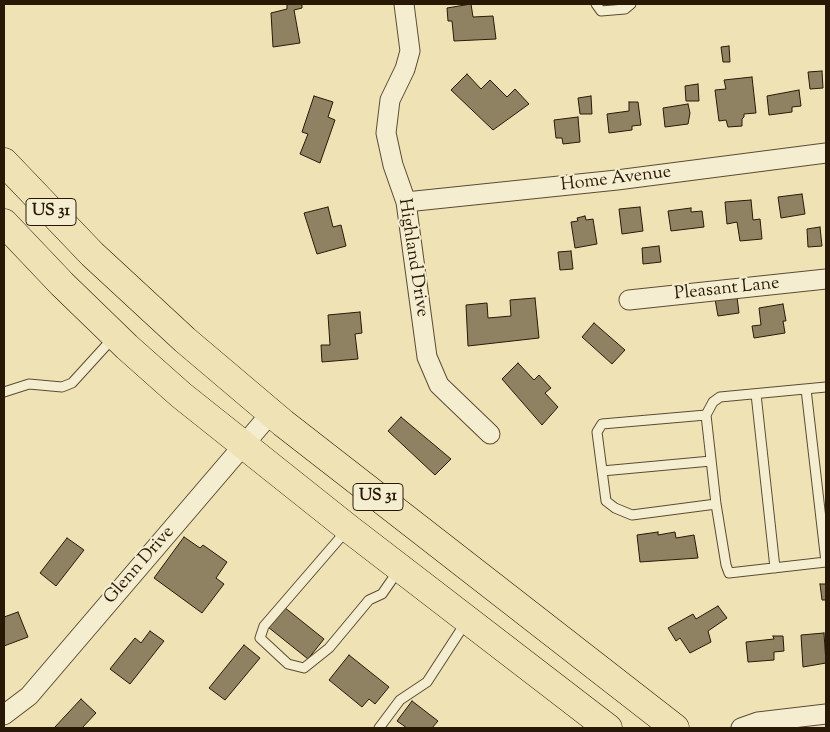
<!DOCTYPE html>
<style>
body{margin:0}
#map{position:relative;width:830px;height:732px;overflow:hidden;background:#efe3b6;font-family:"Sorts Mill Goudy",serif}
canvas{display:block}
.frame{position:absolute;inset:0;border:5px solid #281907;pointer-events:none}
</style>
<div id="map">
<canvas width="830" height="732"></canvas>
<div class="frame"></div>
</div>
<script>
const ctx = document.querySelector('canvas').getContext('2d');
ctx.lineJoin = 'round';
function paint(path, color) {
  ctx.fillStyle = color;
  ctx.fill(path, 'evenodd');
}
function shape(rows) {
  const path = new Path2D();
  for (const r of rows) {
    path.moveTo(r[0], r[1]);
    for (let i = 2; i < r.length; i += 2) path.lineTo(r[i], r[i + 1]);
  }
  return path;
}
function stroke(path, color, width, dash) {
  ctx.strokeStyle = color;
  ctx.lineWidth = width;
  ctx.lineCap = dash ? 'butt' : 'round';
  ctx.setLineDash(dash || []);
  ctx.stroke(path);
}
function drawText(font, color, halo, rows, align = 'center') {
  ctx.font = font + ' "Sorts Mill Goudy",serif';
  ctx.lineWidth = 4;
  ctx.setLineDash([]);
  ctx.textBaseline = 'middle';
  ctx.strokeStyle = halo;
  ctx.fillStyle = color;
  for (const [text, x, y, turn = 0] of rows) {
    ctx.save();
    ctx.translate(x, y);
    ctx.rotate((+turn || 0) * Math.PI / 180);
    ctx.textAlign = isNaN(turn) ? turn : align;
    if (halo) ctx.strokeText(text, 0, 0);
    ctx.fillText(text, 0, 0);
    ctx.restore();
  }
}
const building = shape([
 [287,4,302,4,302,8,294,10,300,43,273,47,271,13,287,9,287,4],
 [471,4,473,17,493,16,496,39,454,41,452,21,448,21,447,8,471,4],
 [729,46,730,62,723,62,721,47,729,46],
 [822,71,823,88,810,89,808,72,822,71],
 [467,74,481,89,490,80,507,97,515,89,529,104,493,130,451,90,467,74],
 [752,77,756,113,744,114,744,117,742,119,742,126,728,127,726,120,719,121,715,90,726,89,724,80,752,77],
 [698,84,699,101,686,101,685,86,698,84],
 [799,90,801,106,792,107,792,112,769,115,767,96,799,90],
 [314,96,333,102,328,117,335,120,320,163,300,154,308,134,302,132,314,96],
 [591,96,592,114,580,114,578,98,591,96],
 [629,102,638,102,641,125,632,126,632,130,609,133,607,114,629,111,629,102],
 [688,104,690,113,688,124,665,127,663,108,688,104],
 [578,117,580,142,563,144,562,138,556,138,554,120,578,117],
 [802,194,805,214,781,218,778,197,802,194],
 [751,200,753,220,760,219,762,239,740,241,737,222,727,224,725,202,751,200],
 [328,207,333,227,341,225,346,246,317,254,304,213,328,207],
 [640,207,643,231,622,234,619,209,640,207],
 [691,208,691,212,702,211,704,227,671,231,668,211,691,208],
 [585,216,586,220,593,219,597,244,575,248,571,222,578,221,577,218,585,216],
 [820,227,822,246,808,247,807,229,820,227],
 [659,246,661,262,643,264,642,248,659,246],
 [571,251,573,269,560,270,558,252,571,251],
 [737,297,739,313,718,316,715,299,737,297],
 [535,298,539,338,468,346,466,305,487,303,488,318,511,316,510,300,535,298],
 [783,304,786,321,783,321,785,333,754,338,752,326,761,325,759,308,783,304],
 [360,312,362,333,355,334,358,359,322,362,321,345,330,345,328,315,360,312],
 [594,323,625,350,612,364,582,337,594,323],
 [518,363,534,380,539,375,551,388,545,393,558,407,542,425,502,379,518,363],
 [401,417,451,459,435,475,388,431,401,417],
 [658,532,658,535,675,532,676,538,694,535,698,558,640,562,637,535,658,532],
 [184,537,200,548,203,545,227,562,216,578,224,584,202,613,154,578,184,537],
 [67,538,84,550,56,586,40,573,67,538],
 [820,584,826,584,826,600,822,600,820,584],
 [718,606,727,618,708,631,711,642,690,653,680,638,676,641,668,628,693,614,696,619,718,606],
 [284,607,324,639,308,659,268,627,284,607],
 [18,612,28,637,4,646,4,617,18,612],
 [150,631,164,641,130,684,110,669,135,638,141,643,150,631],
 [824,633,826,663,803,667,801,635,824,633],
 [773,636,783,636,784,651,774,652,774,660,748,662,746,642,774,639,773,636],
 [244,645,260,658,225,700,209,688,244,645],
 [349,655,389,687,375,704,369,699,362,707,329,680,349,655],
 [81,699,96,713,82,728,54,728,81,699],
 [412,701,438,721,432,728,407,728,397,721,412,701]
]);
const lane = shape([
 [596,4,601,11,625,9,631,4],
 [806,389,826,562],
 [4,392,29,384,62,387,72,383,113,338],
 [756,394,775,568],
 [706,415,716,504,726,565,729,573,826,562],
 [602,471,711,461],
 [716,504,632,515,615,508,606,501,597,432,602,424,706,415,713,402,720,397,826,387],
 [346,531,264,626,260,638,288,664,304,668,329,648,369,600,382,594,398,571],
 [379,728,400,700,427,682,466,622]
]);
const street = shape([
 [404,4,410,51,405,69,390,100,386,133,393,165,406,202,427,357,439,385,490,434],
 [406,202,617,180,826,153],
 [629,300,826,279],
 [4,715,29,696,271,413],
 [741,728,758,722,826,714]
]);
const primary = shape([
 [4,162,92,254,185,340,283,423,675,728],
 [4,223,62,284,127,347,181,395,348,528,608,728]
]);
const shields = [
 [51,212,50],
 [378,497,50]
];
const shieldNames = [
 ["US 31",51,212],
 ["US 31",378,497]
];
const streetNames = [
 ["Home Avenue",616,180,-7],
 ["Highland Drive",412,258,81],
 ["Pleasant Lane",727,290,-6],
 ["Glenn Drive",140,566,-49]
];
paint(building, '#8f8262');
stroke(building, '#281907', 1);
stroke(lane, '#5a4c33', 11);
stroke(street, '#5a4c33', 21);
stroke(primary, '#281907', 29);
stroke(lane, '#f5edd0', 9);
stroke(street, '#f5edd0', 19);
stroke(primary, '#efe3b6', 28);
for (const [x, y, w] of shields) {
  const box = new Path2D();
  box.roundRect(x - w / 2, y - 13.5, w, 27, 4);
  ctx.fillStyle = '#f5edd0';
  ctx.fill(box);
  stroke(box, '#281907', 1);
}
drawText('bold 16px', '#281907', null, shieldNames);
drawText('18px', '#281907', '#f5edd0', streetNames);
</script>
